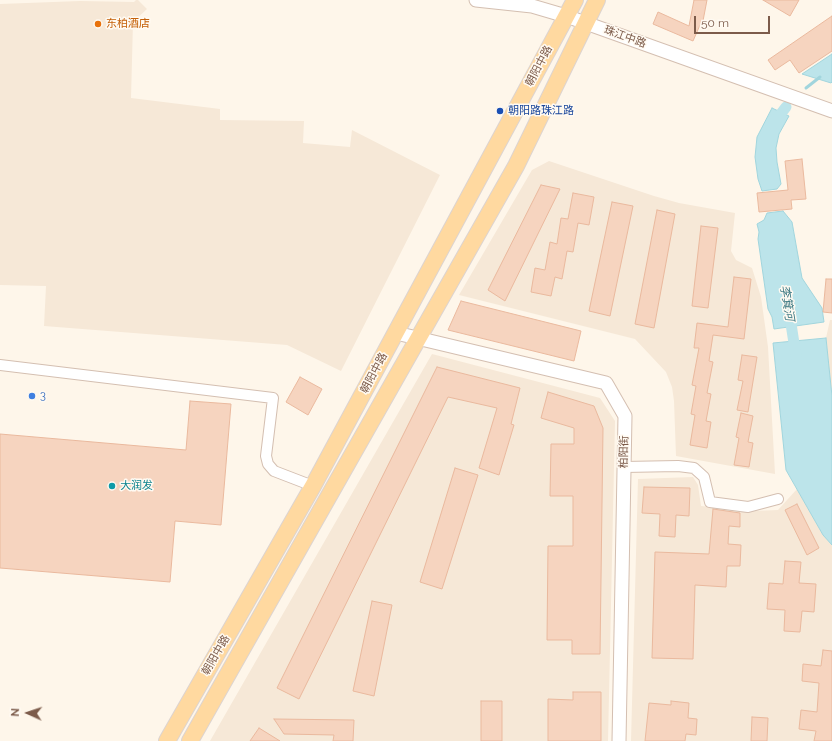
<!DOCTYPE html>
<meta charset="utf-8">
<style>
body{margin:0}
#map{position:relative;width:832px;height:741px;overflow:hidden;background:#fef6ea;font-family:Raleway,sans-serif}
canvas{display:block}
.north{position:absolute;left:8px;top:693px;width:40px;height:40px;-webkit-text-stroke:3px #fffaf2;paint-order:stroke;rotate:273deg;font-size:11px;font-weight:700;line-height:16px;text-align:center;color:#7c5b4a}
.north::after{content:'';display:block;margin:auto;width:14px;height:18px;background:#7c5b4a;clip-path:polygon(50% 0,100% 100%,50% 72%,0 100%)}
.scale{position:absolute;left:694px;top:16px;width:76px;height:18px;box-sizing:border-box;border:2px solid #7c5b4a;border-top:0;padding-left:5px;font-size:12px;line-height:14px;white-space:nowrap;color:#7c5b4a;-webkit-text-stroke:3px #fffaf2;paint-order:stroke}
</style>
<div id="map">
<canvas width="832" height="741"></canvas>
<div class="north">N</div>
<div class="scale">50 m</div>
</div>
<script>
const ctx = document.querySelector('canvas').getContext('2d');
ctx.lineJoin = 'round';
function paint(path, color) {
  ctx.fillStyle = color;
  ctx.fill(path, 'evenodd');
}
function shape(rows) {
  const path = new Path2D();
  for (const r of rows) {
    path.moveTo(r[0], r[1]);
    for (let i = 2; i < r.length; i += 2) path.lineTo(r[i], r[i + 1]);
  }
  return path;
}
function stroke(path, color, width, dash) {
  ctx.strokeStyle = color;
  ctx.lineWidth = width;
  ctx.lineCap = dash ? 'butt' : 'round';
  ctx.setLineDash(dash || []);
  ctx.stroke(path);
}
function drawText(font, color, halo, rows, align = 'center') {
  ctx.font = font + ' Raleway,"Noto Sans SC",sans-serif';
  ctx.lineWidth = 3;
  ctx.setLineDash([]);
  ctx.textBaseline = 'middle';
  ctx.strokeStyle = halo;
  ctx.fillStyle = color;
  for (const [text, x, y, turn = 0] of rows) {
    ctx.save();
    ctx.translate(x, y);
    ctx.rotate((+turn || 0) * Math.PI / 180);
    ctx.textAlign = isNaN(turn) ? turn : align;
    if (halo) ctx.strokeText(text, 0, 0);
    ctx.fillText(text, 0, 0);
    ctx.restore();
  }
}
const residential = shape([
 [136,0,138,0,147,9,133,22,131,98,220,109,220,120,304,121,303,143,350,147,352,130,440,175,341,371,287,345,44,326,46,286,0,285,0,4,80,1,134,2],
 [549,161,654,196,679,203,735,213,731,251,736,260,752,268,761,297,768,347,775,474,676,456,674,401,672,387,666,372,635,339,459,295,532,170],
 [830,320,832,320,832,396,826,338],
 [432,354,600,398,615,421,608,741,210,741],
 [693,477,698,485,701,506,753,511,778,510,797,489,823,535,832,545,832,741,631,741,638,479]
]);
const water = shape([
 [832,54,832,82,831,83,802,74,832,54],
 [772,108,789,116,779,134,776,148,777,162,781,184,777,189,762,191,758,179,755,157,757,137,772,108],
 [783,211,792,222,802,278,822,308,824,322,774,329,772,317,768,309,758,239,759,232,757,224,764,220,767,213,783,211],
 [826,338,832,396,832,545,823,535,786,470,773,343,826,338]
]);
const stream = shape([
 [806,88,820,77]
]);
const canal = shape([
 [773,124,786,107],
 [789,311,796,356]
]);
const building = shape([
 [694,0,707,0,702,26,700,25,693,41,653,24,658,12,689,26,694,0],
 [763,0,799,0,790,16,763,0],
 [832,16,832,51,799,73,790,60,775,70,768,60,832,16],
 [802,159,806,199,791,200,792,209,759,212,757,193,788,190,785,161,802,159],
 [541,185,560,189,505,301,488,290,541,185],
 [573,193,594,197,589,225,578,223,573,252,567,251,562,279,555,277,551,296,531,292,535,268,545,270,550,242,557,244,561,218,568,219,573,193],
 [612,202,633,206,610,316,589,311,612,202],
 [657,210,675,214,654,328,635,324,657,210],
 [701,226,718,228,708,308,692,306,701,226],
 [734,277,751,279,744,339,713,335,709,361,713,362,707,393,711,394,706,421,711,422,707,448,690,445,695,415,691,414,696,386,692,385,699,348,694,348,697,323,728,327,734,277],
 [826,279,832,279,832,313,823,312,826,279],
 [461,301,581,331,574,361,448,330,461,301],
 [742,355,757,357,748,412,737,410,743,381,738,380,742,355],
 [437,367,520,388,511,424,514,425,499,475,479,468,497,408,448,397,299,699,277,688,437,367],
 [300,377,322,389,308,415,286,402,300,377],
 [548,392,594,406,603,428,600,654,572,654,572,640,547,640,548,546,573,546,573,496,550,496,551,444,574,444,574,428,541,418,548,392],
 [190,401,231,404,221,525,175,521,170,582,0,568,0,434,186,450,190,401],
 [741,413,753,416,748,442,753,443,749,467,734,465,739,438,736,437,741,413],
 [455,468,478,475,442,589,420,582,455,468],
 [644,487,690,488,689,516,676,515,675,537,659,536,660,514,642,513,644,487],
 [797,504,819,548,807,555,785,510,797,504],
 [713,509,740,513,740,527,729,526,728,544,741,545,740,566,727,566,726,587,695,585,693,659,652,658,655,552,709,554,713,509],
 [785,561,801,562,799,583,816,584,814,612,802,611,800,632,784,631,785,610,767,609,769,583,783,584,785,561],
 [372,601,392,605,374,696,353,691,372,601],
 [823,650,832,651,832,741,814,741,816,731,799,729,801,710,817,712,819,683,802,681,803,664,821,666,823,650],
 [573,692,601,692,601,741,548,741,548,699,573,700,573,692],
 [481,701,502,701,502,741,481,741,481,701],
 [671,701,689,703,688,718,697,719,696,735,686,734,685,741,645,741,649,703,671,705,671,701],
 [752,717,768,718,767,741,751,741,752,717],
 [274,719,354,720,353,741,333,741,334,735,284,734,274,719],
 [259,728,280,741,250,741,259,728]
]);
const minor = shape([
 [0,365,273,398,266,456,268,464,274,471,313,486],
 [624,467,678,466,694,468,704,477,710,502,748,507,778,499]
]);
const tertiary = shape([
 [476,0,532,6,566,16,832,111],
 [396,333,606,383,625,416,619,741]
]);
const primary = shape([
 [167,741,313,486,575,0],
 [190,741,516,166,597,0]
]);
const markers = [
 [98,24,4,"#e8710a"],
 [500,111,4,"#1a4fb4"],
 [32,396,4,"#3f7fe0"],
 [112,486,4,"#0f9aa8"]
];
const foodNames = [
 ["东柏酒店",106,24]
];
const streetNames = [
 ["珠江中路",625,37,20],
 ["朝阳中路",539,66,-62],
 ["朝阳中路",374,373,-62],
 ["柏阳街",624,452,-89],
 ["朝阳中路",216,655,-60]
];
const transitNames = [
 ["朝阳路珠江路",508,111]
];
const shopNames = [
 ["3",40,396]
];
const cultureNames = [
 ["大润发",120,486]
];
const waterNames = [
 ["李箕河",787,303,81]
];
paint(residential, '#f6e8d7');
paint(water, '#bce4ea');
stroke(water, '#a1d5dd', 1);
stroke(stream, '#a1d5dd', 3);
stroke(canal, '#bce4ea', 11);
paint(building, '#f6d4bf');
stroke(building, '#eab99e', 1);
stroke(minor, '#d4bfb1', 12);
stroke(tertiary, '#d4bfb1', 15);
stroke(primary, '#ddd4d0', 18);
stroke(minor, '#fff', 10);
stroke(tertiary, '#fff', 13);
stroke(primary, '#ffd9a0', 16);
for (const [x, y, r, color] of markers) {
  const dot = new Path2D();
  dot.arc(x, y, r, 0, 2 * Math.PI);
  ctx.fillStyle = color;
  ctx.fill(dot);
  stroke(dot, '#fffaf2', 1.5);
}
drawText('11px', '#c56008', '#fffaf2', foodNames, 'left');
drawText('11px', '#7c5b4a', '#fffaf2', streetNames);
drawText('11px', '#164399', '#fffaf2', transitNames, 'left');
drawText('11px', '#366cbe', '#fffaf2', shopNames, 'left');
drawText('11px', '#0d838f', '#fffaf2', cultureNames, 'left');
drawText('italic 12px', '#3c7882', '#fffaf2', waterNames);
</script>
